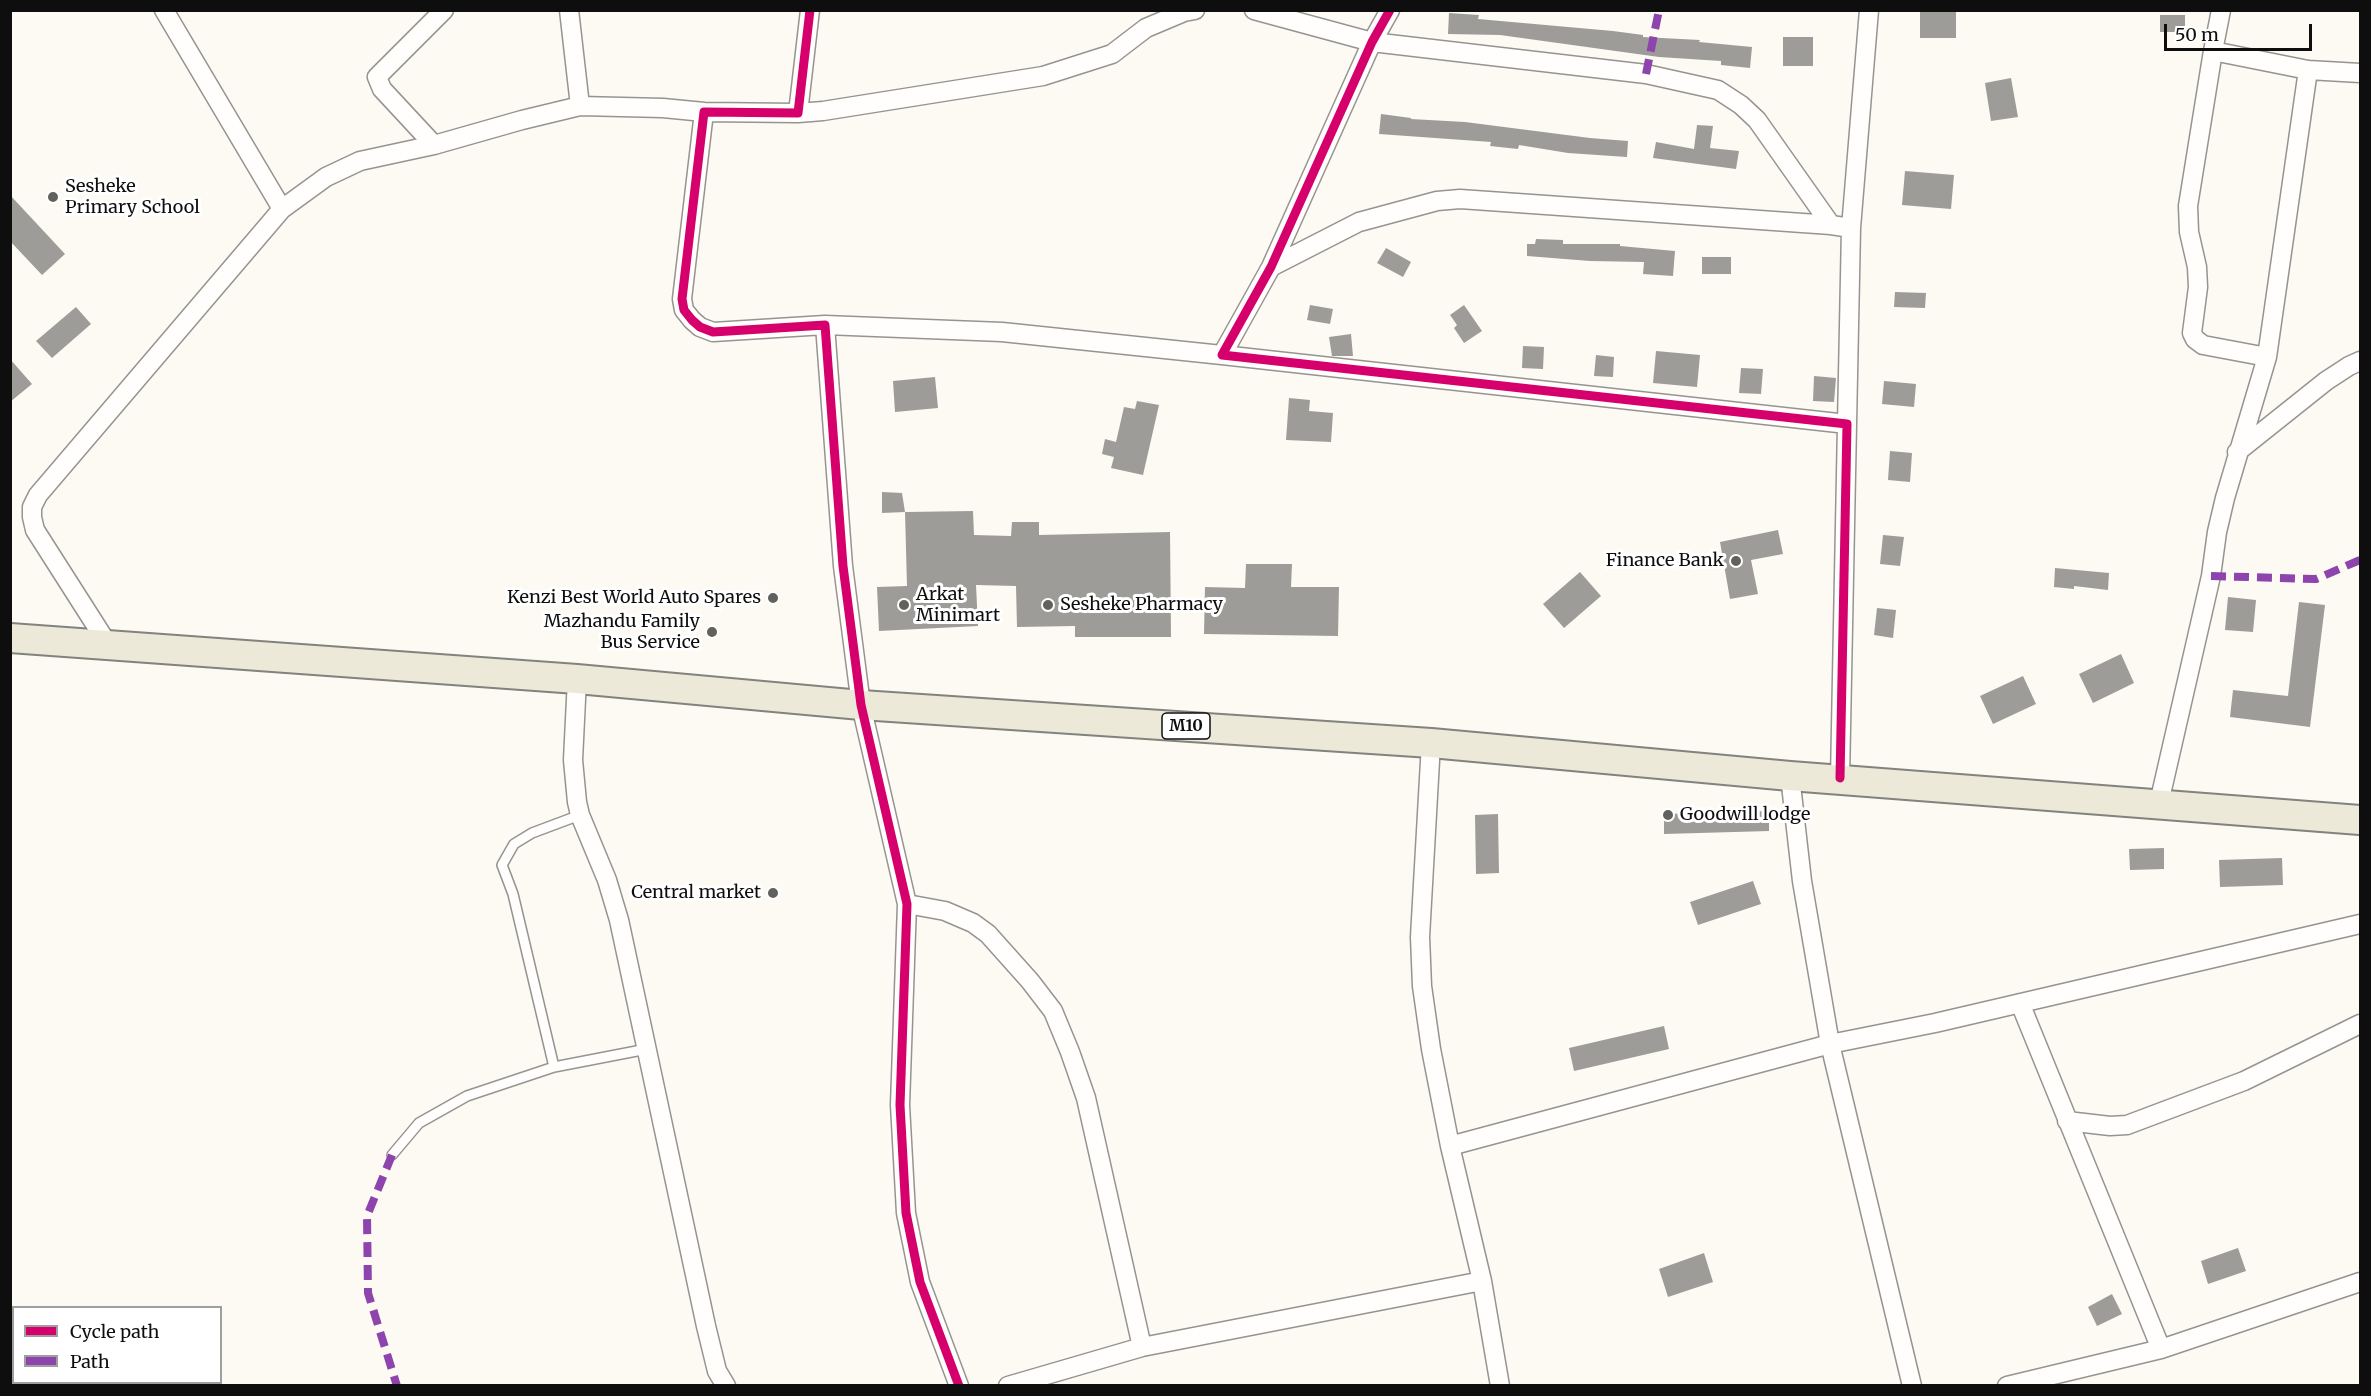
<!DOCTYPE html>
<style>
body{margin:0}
#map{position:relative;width:2371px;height:1396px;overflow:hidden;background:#fcfaf2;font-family:Merriweather,serif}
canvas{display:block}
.frame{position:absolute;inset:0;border:12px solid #0e0e0e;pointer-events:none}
.legend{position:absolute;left:12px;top:1306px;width:210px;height:78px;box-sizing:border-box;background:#fff;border:2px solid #9f9f9f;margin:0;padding:8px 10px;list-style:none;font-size:18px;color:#0e0e0e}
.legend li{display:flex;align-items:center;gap:12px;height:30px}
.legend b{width:30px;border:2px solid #9f9f9f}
.scale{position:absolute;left:2164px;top:24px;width:148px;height:27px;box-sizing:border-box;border:3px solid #0e0e0e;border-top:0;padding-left:8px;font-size:18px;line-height:21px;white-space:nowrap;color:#0e0e0e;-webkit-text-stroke:4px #fff;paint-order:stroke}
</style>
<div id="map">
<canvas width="2371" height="1396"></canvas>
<div class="frame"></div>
<ul class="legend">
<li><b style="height:8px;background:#d6006c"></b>Cycle path</li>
<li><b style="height:8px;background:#8e44ad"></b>Path</li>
</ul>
<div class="scale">50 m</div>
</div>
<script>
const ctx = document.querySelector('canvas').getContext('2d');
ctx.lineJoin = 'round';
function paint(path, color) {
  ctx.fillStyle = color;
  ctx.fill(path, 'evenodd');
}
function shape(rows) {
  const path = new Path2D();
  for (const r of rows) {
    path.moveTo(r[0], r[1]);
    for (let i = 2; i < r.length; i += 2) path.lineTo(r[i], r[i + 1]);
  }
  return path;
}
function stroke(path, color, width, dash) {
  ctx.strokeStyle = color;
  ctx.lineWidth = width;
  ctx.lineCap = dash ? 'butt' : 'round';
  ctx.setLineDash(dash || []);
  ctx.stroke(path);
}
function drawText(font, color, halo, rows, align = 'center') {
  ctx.font = font + ' Merriweather,serif';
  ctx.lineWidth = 6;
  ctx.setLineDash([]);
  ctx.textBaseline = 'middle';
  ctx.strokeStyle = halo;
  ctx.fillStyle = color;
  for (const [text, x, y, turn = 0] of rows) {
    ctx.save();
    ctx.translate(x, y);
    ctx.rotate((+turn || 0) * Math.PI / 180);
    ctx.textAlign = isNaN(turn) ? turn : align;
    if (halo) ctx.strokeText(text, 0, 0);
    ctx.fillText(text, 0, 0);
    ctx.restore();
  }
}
const building = shape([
 [1920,10,1956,10,1956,38,1920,38],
 [1449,13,1479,15,1478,19,1613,31,1643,35,1643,37,1700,40,1699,42,1752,47,1750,68,1721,65,1721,61,1659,57,1500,35,1448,34],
 [2160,15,2185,15,2185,32,2160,32],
 [1783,37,1813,37,1813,66,1783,66],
 [2011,78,2018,117,1991,121,1985,83],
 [1381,114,1411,118,1411,119,1465,122,1590,138,1628,141,1627,157,1568,153,1519,145,1518,149,1490,146,1491,142,1379,134],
 [1697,125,1713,126,1710,148,1739,151,1736,169,1653,158,1656,142,1694,149],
 [1905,171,1954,175,1951,209,1902,205],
 [10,195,65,254,42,275,10,241],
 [1536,239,1563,240,1563,244,1620,244,1620,246,1675,251,1673,276,1643,274,1644,262,1590,261,1527,256,1527,244,1535,244],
 [1386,248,1411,262,1403,277,1377,263],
 [1702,257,1731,257,1731,274,1702,274],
 [1895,292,1926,293,1925,308,1894,307],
 [1310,305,1333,309,1330,324,1307,320],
 [1464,305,1482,331,1464,343,1454,328,1457,325,1450,315],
 [76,307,91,324,52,358,36,341],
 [1351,334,1353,356,1332,356,1329,337],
 [1523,346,1544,347,1543,369,1522,368],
 [1656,351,1700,355,1697,387,1653,383],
 [1596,355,1614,357,1613,377,1594,376],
 [10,359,32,384,10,402],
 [1741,368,1763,369,1761,394,1739,393],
 [1814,376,1836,378,1834,402,1813,401],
 [935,377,938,408,895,412,893,381],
 [1884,381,1916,384,1914,407,1882,404],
 [1289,398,1310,400,1309,411,1333,413,1331,442,1286,440],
 [1137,401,1159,405,1143,475,1111,468,1114,457,1102,454,1105,439,1116,442,1124,407,1135,409],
 [1890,451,1912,453,1910,482,1888,480],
 [882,492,902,493,905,512,882,513],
 [973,511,974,535,1011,536,1012,522,1039,522,1039,535,1170,532,1171,637,1075,637,1075,626,1017,627,1016,586,976,585,978,626,879,631,877,587,907,586,905,512],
 [1778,530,1783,554,1751,560,1758,594,1730,599,1720,542],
 [1883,535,1904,537,1900,566,1880,564],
 [1246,564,1292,564,1291,587,1339,587,1338,636,1204,634,1205,587,1245,588],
 [2055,568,2109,573,2108,590,2074,586,2074,589,2054,587],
 [1580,572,1601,596,1564,628,1543,604],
 [2228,597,2256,600,2253,632,2225,630],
 [2299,602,2325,605,2310,727,2230,717,2233,690,2288,696],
 [1877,608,1896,610,1893,638,1874,635],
 [2121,654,2134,683,2093,703,2079,674],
 [2023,676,2036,704,1993,724,1980,696],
 [1769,811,1769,831,1664,834,1664,814],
 [1498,814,1499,873,1476,874,1475,815],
 [2164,848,2164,869,2130,870,2129,849],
 [2282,858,2283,885,2220,887,2219,860],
 [1753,881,1761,904,1698,925,1690,902],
 [1664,1026,1669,1049,1574,1071,1569,1048],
 [2238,1248,2246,1271,2208,1284,2201,1261],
 [1704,1253,1713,1282,1668,1297,1659,1269],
 [2112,1294,2122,1314,2097,1326,2088,1307]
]);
const service = shape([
 [554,1067,513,894,502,865,514,844,532,833,580,815],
 [392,1155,419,1123,467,1096,554,1067,647,1049]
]);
const minor = shape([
 [164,10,282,209],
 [569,10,580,106],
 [810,10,798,113,704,112,682,299,684,310,692,320,700,327,713,332,825,325,843,566,861,705,907,904,900,1105,906,1213,920,1282,959,1386],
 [1254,10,1372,42,1646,74,1718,90,1741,105,1757,120,1831,225],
 [1390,10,1372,42,1271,267,1222,355,1847,424,1840,778],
 [2213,51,2221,10],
 [798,113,823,111,1043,76,1112,54,1146,28,1184,12,1195,10],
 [434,145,382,89,377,77,444,10],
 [1271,267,1359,222,1437,201,1460,199,1831,225,1851,228],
 [825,325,1002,332,1222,355],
 [2267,357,2308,70],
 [1847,424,1851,228,1869,10],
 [2237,452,2326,381,2349,366,2360,361],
 [109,646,35,530,32,517,32,507,38,495,282,209,326,177,360,161,434,145,522,120,580,106,663,108,704,112],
 [577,679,573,760,577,802,580,815,607,880,619,920,706,1326,717,1371,726,1386],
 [1431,743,1420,937,1422,986,1431,1049,1450,1146,1482,1281,1500,1386],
 [1790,776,1802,881,1830,1044,1912,1386],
 [2159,803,2211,576,2217,532,2225,498,2267,357,2203,345,2195,339,2192,333,2198,287,2197,267,2189,232,2188,206,2213,51,2308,70,2360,73],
 [907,904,945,911,973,923,988,934,1030,981,1053,1011,1070,1052,1086,1098,1142,1347],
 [2020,1003,2161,1349],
 [2067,1121,2110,1126,2127,1125,2244,1081,2360,1024],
 [1450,1146,1830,1044,1935,1023,2360,924],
 [1008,1386,1142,1347,1482,1281],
 [2007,1386,2161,1349,2360,1282]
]);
const primary = shape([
 [10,638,577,679,861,705,1431,743,1790,776,2360,820]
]);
const quiet = shape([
 [1646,74,1659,10],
 [2211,576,2316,579,2360,560],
 [392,1155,367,1216,368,1293,397,1386]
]);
const cycleway = shape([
 [810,10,798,113,704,112,682,299,684,310,692,320,700,327,713,332,825,325,843,566,861,705,907,904,900,1105,906,1213,920,1282,959,1386],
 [1390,10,1372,42,1271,267,1222,355,1847,424,1840,778]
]);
const markers = [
 [53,197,6,"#61615e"],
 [1736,561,6,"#61615e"],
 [773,598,6,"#61615e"],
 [904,605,6,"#61615e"],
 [1048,605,6,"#61615e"],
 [712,632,6,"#61615e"],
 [1668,815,6,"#61615e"],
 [773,893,6,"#61615e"]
];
const shields = [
 [1186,726,48]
];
const shieldNames = [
 ["M10",1186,726]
];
const poiNames = [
 ["Sesheke",65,187],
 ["Primary School",65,208],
 ["Finance Bank",1724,561,"right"],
 ["Arkat",916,595],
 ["Minimart",916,616],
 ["Kenzi Best World Auto Spares",761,598,"right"],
 ["Sesheke Pharmacy",1060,605],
 ["Mazhandu Family",700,622,"right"],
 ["Bus Service",700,643,"right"],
 ["Goodwill lodge",1680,815],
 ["Central market",761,893,"right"]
];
paint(building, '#9e9c98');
stroke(service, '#959491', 12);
stroke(minor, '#959491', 21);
stroke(primary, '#82827e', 32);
stroke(service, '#fffefd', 9);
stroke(minor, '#fffefd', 18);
stroke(primary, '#ede9d8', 28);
stroke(quiet, '#8e44ad', 8, [15, 8]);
stroke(cycleway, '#d6006c', 9);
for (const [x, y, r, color] of markers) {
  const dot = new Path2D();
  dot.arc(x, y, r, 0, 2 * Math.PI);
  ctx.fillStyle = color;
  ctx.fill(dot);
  stroke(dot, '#fff', 2);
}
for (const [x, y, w] of shields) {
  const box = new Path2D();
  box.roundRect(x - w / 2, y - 13, w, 26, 4.5);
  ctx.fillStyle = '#fff';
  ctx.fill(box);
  stroke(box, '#0e0e0e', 1.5);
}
drawText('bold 16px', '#0e0e0e', null, shieldNames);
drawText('18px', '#0e0e0e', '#fff', poiNames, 'left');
</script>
